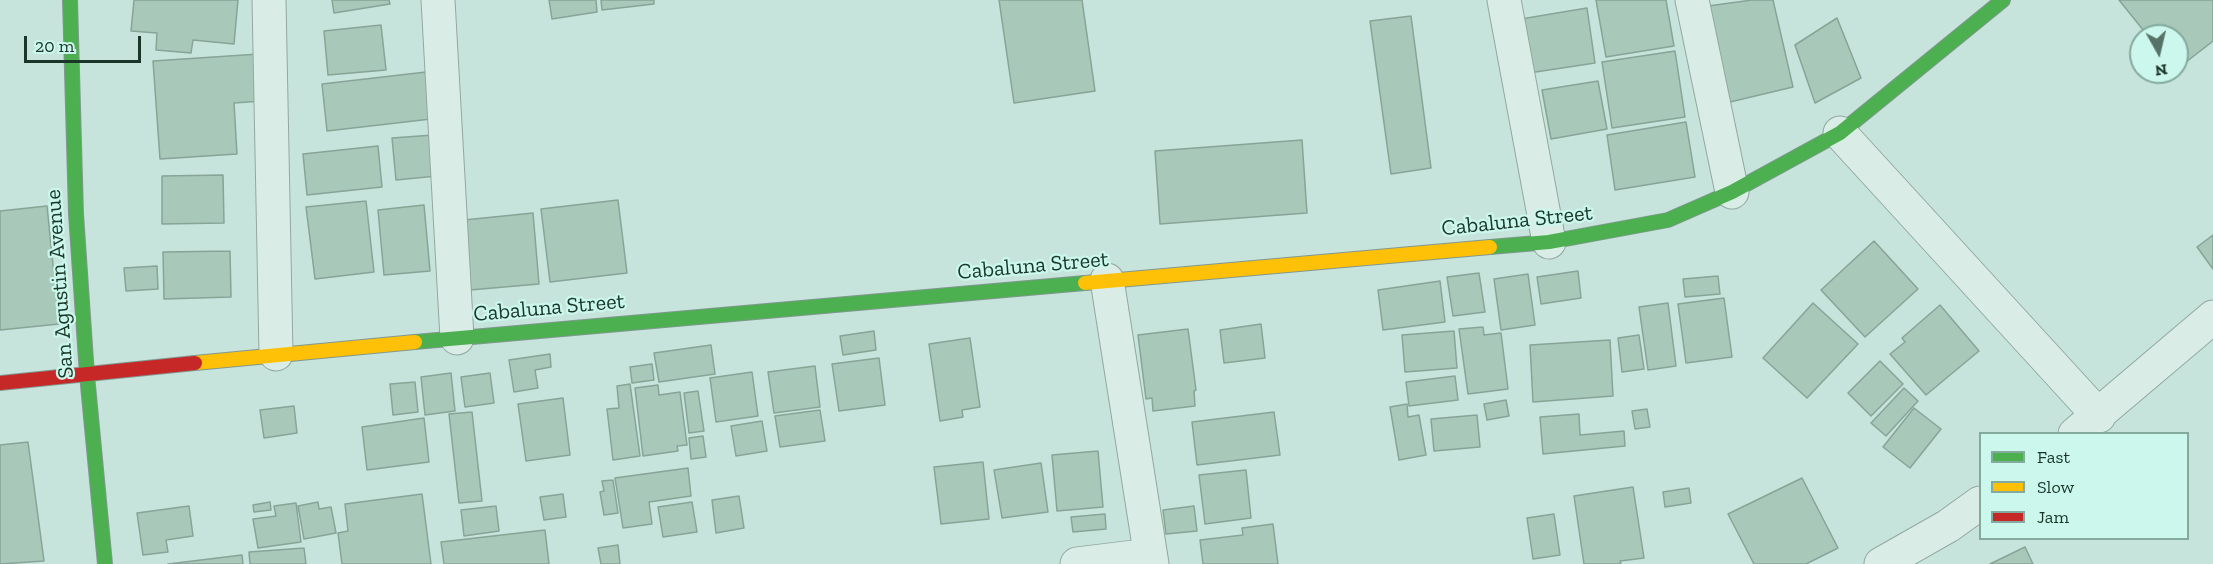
<!DOCTYPE html>
<style>
body{margin:0}
#map{position:relative;width:2213px;height:564px;overflow:hidden;background:#c7e4dc;font-family:"Zilla Slab",serif}
canvas{display:block}
.legend{position:absolute;left:1979px;top:432px;width:210px;height:108px;box-sizing:border-box;background:#cbf7ec;border:2px solid #84aa9e;margin:0;padding:8px 10px;list-style:none;font-size:18px;color:#1a3628}
.legend li{display:flex;align-items:center;gap:12px;height:30px}
.legend b{width:30px;border:2px solid #84aa9e}
.north{position:absolute;left:2129px;top:24px;width:60px;height:60px;box-sizing:border-box;background:#cbf7ec;border:2px solid #84aa9e;border-radius:50%;rotate:172deg;font-size:16px;font-weight:700;line-height:24px;text-align:center;color:#1a3628}
.north::after{content:'';display:block;margin:auto;width:21px;height:27px;background:#577367;clip-path:polygon(50% 0,100% 100%,50% 72%,0 100%)}
.scale{position:absolute;left:24px;top:36px;width:117px;height:27px;box-sizing:border-box;border:3px solid #1a3628;border-top:0;padding-left:8px;font-size:18px;line-height:21px;white-space:nowrap;color:#1a3628;-webkit-text-stroke:4px #cbf7ec;paint-order:stroke}
</style>
<div id="map">
<canvas width="2213" height="564"></canvas>
<ul class="legend">
<li><b style="height:8px;background:#4caf50"></b>Fast</li>
<li><b style="height:8px;background:#ffc107"></b>Slow</li>
<li><b style="height:8px;background:#c62828"></b>Jam</li>
</ul>
<div class="north">N</div>
<div class="scale">20 m</div>
</div>
<script>
const ctx = document.querySelector('canvas').getContext('2d');
ctx.lineJoin = 'round';
function paint(path, color) {
  ctx.fillStyle = color;
  ctx.fill(path, 'evenodd');
}
function shape(rows) {
  const path = new Path2D();
  for (const r of rows) {
    path.moveTo(r[0], r[1]);
    for (let i = 2; i < r.length; i += 2) path.lineTo(r[i], r[i + 1]);
  }
  return path;
}
function stroke(path, color, width, dash) {
  ctx.strokeStyle = color;
  ctx.lineWidth = width;
  ctx.lineCap = dash ? 'butt' : 'round';
  ctx.setLineDash(dash || []);
  ctx.stroke(path);
}
function drawText(font, color, halo, rows, align = 'center') {
  ctx.font = font + ' "Zilla Slab",serif';
  ctx.lineWidth = 4.5;
  ctx.setLineDash([]);
  ctx.textBaseline = 'middle';
  ctx.strokeStyle = halo;
  ctx.fillStyle = color;
  for (const [text, x, y, turn = 0] of rows) {
    ctx.save();
    ctx.translate(x, y);
    ctx.rotate((+turn || 0) * Math.PI / 180);
    ctx.textAlign = isNaN(turn) ? turn : align;
    if (halo) ctx.strokeText(text, 0, 0);
    ctx.fillText(text, 0, 0);
    ctx.restore();
  }
}
const building = shape([
 [134,0,238,0,234,44,193,40,191,53,156,50,157,33,131,31,134,0],
 [332,0,389,0,390,4,334,13,332,0],
 [549,0,596,0,597,12,552,19,549,0],
 [601,0,654,0,654,4,602,10,601,0],
 [999,0,1082,0,1095,91,1014,103,999,0],
 [1596,0,1666,0,1674,46,1606,57,1596,0],
 [1752,0,1773,0,1793,87,1730,102,1708,6,1752,0],
 [2119,0,2213,0,2213,41,2177,69,2177,36,2148,36,2119,0],
 [1587,8,1595,63,1529,73,1521,19,1587,8],
 [1411,16,1431,168,1391,174,1370,21,1411,16],
 [1837,18,1861,78,1815,103,1795,45,1837,18],
 [381,25,386,70,328,75,324,31,381,25],
 [1675,51,1685,117,1612,128,1602,62,1675,51],
 [259,54,262,101,234,103,237,154,160,159,153,61,259,54],
 [426,72,431,119,327,131,322,84,426,72],
 [1598,81,1607,129,1551,139,1542,90,1598,81],
 [1686,122,1695,177,1615,190,1607,135,1686,122],
 [433,135,437,176,396,180,392,138,433,135],
 [1302,140,1307,213,1160,224,1155,151,1302,140],
 [378,146,382,187,307,195,303,154,378,146],
 [223,175,224,223,162,224,162,176,223,175],
 [618,200,627,273,550,282,541,209,618,200],
 [366,201,374,272,315,279,306,207,366,201],
 [424,205,430,271,384,275,378,210,424,205],
 [47,206,59,324,0,330,0,211,47,206],
 [533,213,539,284,470,290,464,220,533,213],
 [2213,235,2213,269,2197,247,2213,235],
 [1874,241,1918,289,1865,337,1821,290,1874,241],
 [230,251,231,297,164,299,163,252,230,251],
 [157,266,158,289,126,291,124,268,157,266],
 [1578,271,1581,298,1541,304,1537,277,1578,271],
 [1479,273,1485,312,1453,316,1447,277,1479,273],
 [1528,274,1535,325,1501,330,1494,279,1528,274],
 [1718,276,1720,294,1685,297,1683,279,1718,276],
 [1440,281,1445,322,1383,330,1378,290,1440,281],
 [1724,298,1732,357,1686,363,1678,304,1724,298],
 [1668,303,1676,366,1648,370,1639,307,1668,303],
 [1813,303,1858,344,1807,398,1763,358,1813,303],
 [1940,305,1979,351,1926,395,1890,354,1905,342,1902,338,1940,305],
 [1261,324,1265,358,1224,363,1220,330,1261,324],
 [1483,327,1484,335,1501,333,1508,389,1468,394,1459,329,1483,327],
 [1188,329,1196,390,1194,391,1195,406,1153,411,1152,398,1146,399,1138,335,1188,329],
 [874,331,876,350,843,355,840,336,874,331],
 [1454,331,1457,368,1405,372,1402,335,1454,331],
 [1639,335,1644,369,1622,372,1618,338,1639,335],
 [970,338,980,407,962,410,963,417,940,421,929,344,970,338],
 [1610,340,1613,396,1533,402,1530,345,1610,340],
 [711,345,715,374,659,382,654,353,711,345],
 [550,354,551,367,535,370,538,388,514,392,509,360,550,354],
 [879,358,885,405,839,411,832,364,879,358],
 [1880,361,1903,384,1871,416,1848,393,1880,361],
 [652,364,654,380,632,383,630,367,652,364],
 [815,366,820,407,774,413,768,372,815,366],
 [752,372,758,416,716,422,710,378,752,372],
 [451,373,455,411,425,415,421,377,451,373],
 [490,373,494,403,465,407,461,377,490,373],
 [1455,376,1458,400,1409,406,1406,382,1455,376],
 [415,382,418,412,393,415,390,384,415,382],
 [630,384,640,456,613,460,607,409,619,408,617,386,630,384],
 [658,385,659,395,680,392,687,445,677,446,678,451,643,456,635,388,658,385],
 [1904,388,1918,401,1886,436,1871,423,1904,388],
 [698,391,704,431,689,433,684,393,698,391],
 [563,398,570,455,526,461,518,404,563,398],
 [1506,400,1509,416,1487,420,1484,404,1506,400],
 [1407,404,1408,417,1419,415,1426,455,1399,460,1390,407,1407,404],
 [294,406,297,433,264,438,260,410,294,406],
 [1914,408,1941,429,1910,468,1883,447,1914,408],
 [1647,409,1650,427,1635,429,1632,411,1647,409],
 [820,410,825,441,780,447,775,416,820,410],
 [472,412,482,501,459,503,449,414,472,412],
 [1274,412,1280,455,1197,465,1192,422,1274,412],
 [1579,414,1580,435,1624,431,1625,446,1543,454,1540,417,1579,414],
 [1477,415,1480,447,1434,451,1431,419,1477,415],
 [424,418,429,462,367,470,362,427,424,418],
 [762,421,767,451,736,456,731,426,762,421],
 [703,436,706,457,691,459,689,438,703,436],
 [28,442,44,561,0,564,0,445,28,442],
 [1098,451,1103,507,1057,511,1052,455,1098,451],
 [983,462,989,519,941,524,934,467,983,462],
 [1041,463,1048,512,1002,518,994,470,1041,463],
 [688,468,691,496,649,502,652,524,623,528,615,478,688,468],
 [1246,470,1251,518,1205,524,1199,475,1246,470],
 [1802,478,1838,548,1806,564,1754,564,1728,514,1802,478],
 [613,480,618,513,604,515,600,492,604,491,602,481,613,480],
 [1633,487,1644,558,1620,561,1621,564,1584,564,1574,496,1633,487],
 [1689,488,1691,503,1665,507,1663,492,1689,488],
 [422,494,431,564,342,564,338,533,348,531,345,504,422,494],
 [563,494,566,517,544,520,540,497,563,494],
 [739,496,744,528,716,533,712,500,739,496],
 [270,502,271,510,254,512,253,505,270,502],
 [318,502,319,509,331,507,336,533,304,539,298,506,318,502],
 [692,502,697,532,663,537,658,507,692,502],
 [296,503,301,542,258,548,253,519,276,516,274,506,296,503],
 [189,506,193,536,166,540,168,552,143,555,137,513,189,506],
 [496,506,499,531,464,536,461,510,496,506],
 [1194,506,1197,531,1166,534,1163,510,1194,506],
 [1105,514,1106,529,1073,532,1071,517,1105,514],
 [1554,514,1560,555,1533,559,1527,518,1554,514],
 [1273,524,1278,564,1203,564,1200,540,1243,535,1242,528,1273,524],
 [545,530,549,564,444,564,441,542,545,530],
 [618,545,620,564,601,564,598,548,618,545],
 [2025,547,2033,564,1990,564,2025,547],
 [304,548,306,564,250,564,249,552,304,548],
 [242,555,243,564,168,564,242,555]
]);
const street = shape([
 [269,0,276,354],
 [438,0,457,338],
 [1504,0,1549,242],
 [1692,0,1732,192],
 [1840,133,2099,416],
 [1107,280,1152,564],
 [2075,434,2213,317],
 [1077,564,1150,555],
 [1881,564,1948,526,1980,503]
]);
const fast = shape([
 [70,0,76,214,87,375,105,564],
 [1490,247,1549,242,1668,220,1732,192,1840,133,2003,0],
 [415,342,1085,283]
]);
const slow = shape([
 [1085,283,1490,247],
 [195,363,415,342]
]);
const jam = shape([
 [0,383,195,363]
]);
const streetNames = [
 ["Cabaluna Street",1517,221,-6],
 ["Cabaluna Street",1033,266,-5],
 ["San Agustin Avenue",60,284,-94],
 ["Cabaluna Street",549,308,-5]
];
paint(building, '#a8c8ba');
stroke(building, '#87a497', 1.5);
stroke(street, '#91a8a0', 35);
stroke(fast, '#819890', 16);
stroke(slow, '#819890', 16);
stroke(jam, '#819890', 16);
stroke(street, '#daece6', 33);
stroke(fast, '#4caf50', 14);
stroke(slow, '#ffc107', 14);
stroke(jam, '#c62828', 14);
drawText('22px', '#1a3628', '#cbf7ec', streetNames);
</script>
